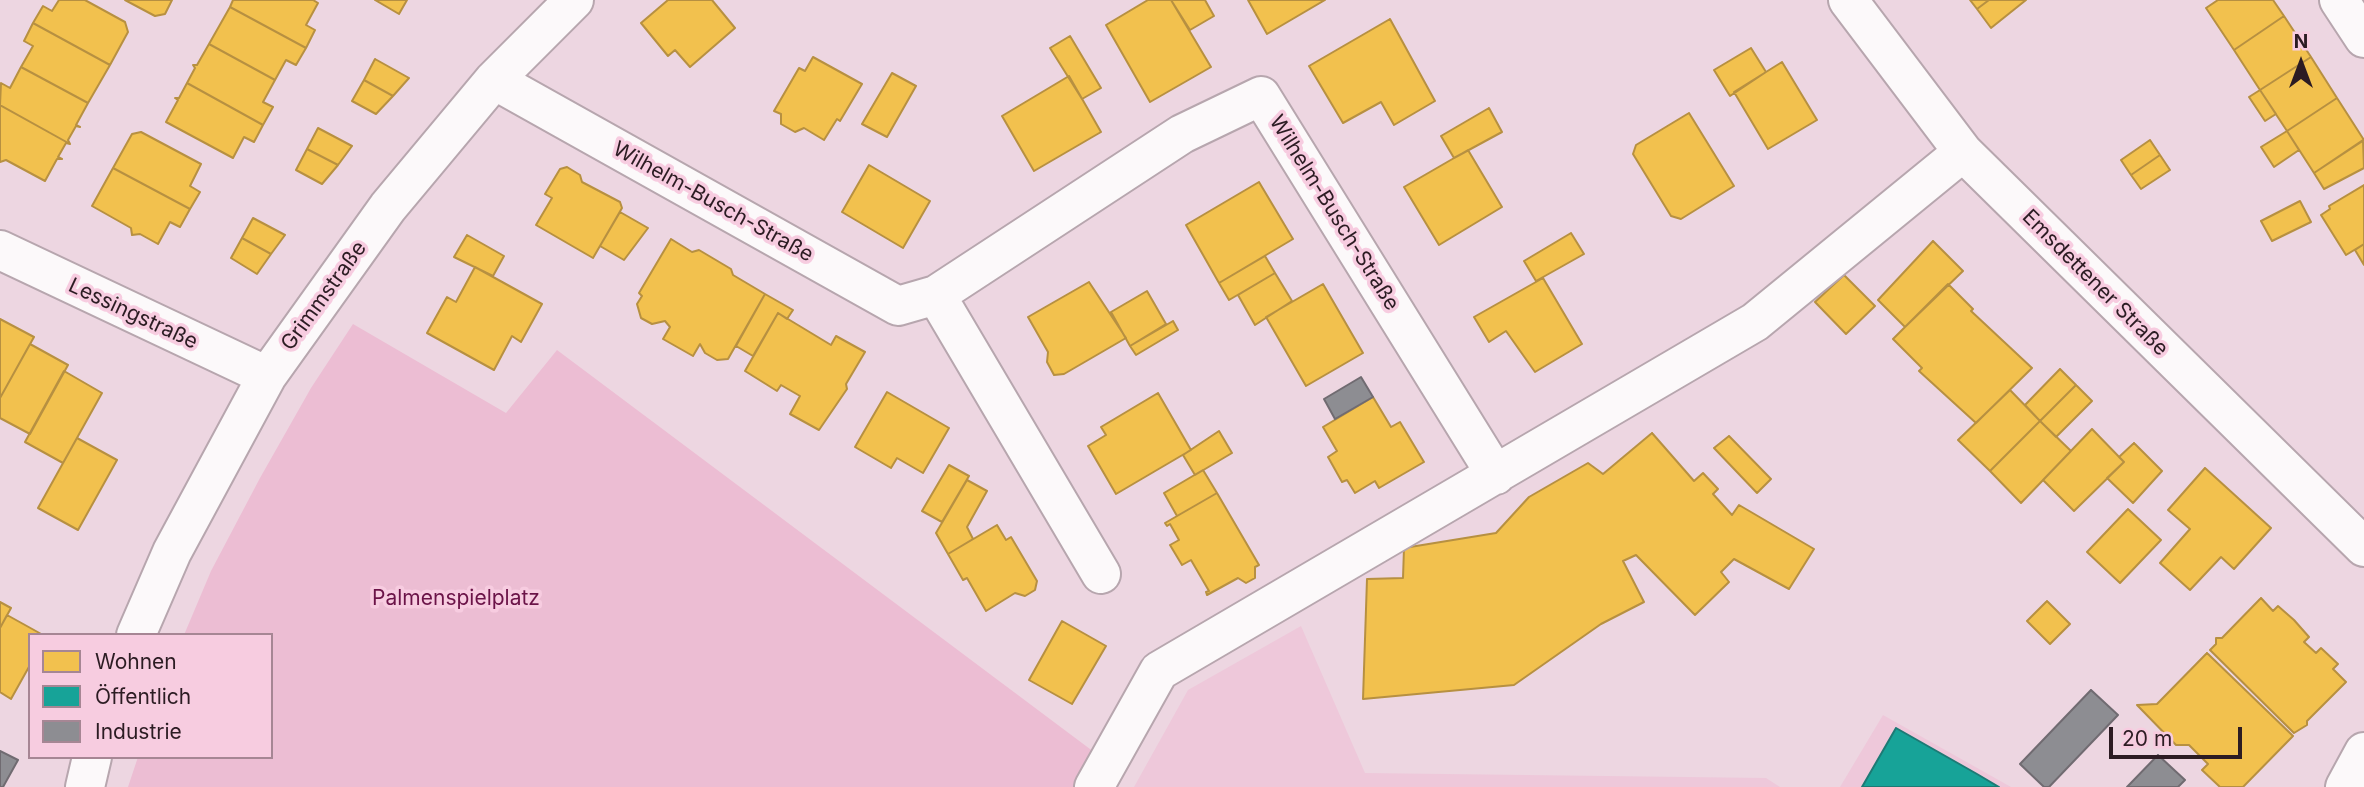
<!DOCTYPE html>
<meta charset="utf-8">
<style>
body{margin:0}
#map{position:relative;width:2364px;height:787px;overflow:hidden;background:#edd6e1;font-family:Inter,sans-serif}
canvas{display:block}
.legend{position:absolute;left:28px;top:633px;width:245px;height:126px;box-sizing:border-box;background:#f7cce0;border:2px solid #a68694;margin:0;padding:9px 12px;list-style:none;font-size:21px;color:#2c1c23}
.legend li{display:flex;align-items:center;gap:14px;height:35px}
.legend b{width:35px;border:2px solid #a68694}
.north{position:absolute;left:2266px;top:28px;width:70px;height:70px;-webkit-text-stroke:5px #f7cce0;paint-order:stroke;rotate:0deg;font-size:19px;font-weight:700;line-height:28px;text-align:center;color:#2c1c23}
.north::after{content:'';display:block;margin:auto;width:24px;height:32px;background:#2c1c23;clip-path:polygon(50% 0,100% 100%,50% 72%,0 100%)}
.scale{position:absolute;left:2109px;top:727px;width:133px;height:32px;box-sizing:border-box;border:4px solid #2c1c23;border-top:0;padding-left:9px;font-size:21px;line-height:24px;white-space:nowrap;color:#2c1c23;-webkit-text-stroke:5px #f7cce0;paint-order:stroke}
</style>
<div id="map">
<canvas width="2364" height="787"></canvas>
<ul class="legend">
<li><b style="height:19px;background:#f2c14e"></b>Wohnen</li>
<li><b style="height:19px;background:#17a398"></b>Öffentlich</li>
<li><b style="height:19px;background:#8d8d92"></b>Industrie</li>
</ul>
<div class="north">N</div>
<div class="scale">20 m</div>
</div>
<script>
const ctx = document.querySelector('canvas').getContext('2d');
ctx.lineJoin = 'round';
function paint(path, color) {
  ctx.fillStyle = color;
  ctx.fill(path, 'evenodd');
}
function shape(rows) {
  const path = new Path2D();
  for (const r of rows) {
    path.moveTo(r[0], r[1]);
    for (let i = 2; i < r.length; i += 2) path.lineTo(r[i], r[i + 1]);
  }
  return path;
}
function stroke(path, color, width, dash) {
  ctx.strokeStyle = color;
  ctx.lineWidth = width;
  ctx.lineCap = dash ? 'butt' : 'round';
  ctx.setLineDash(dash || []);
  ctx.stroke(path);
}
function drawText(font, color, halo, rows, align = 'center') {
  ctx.font = font + ' Inter,sans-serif';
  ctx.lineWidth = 7;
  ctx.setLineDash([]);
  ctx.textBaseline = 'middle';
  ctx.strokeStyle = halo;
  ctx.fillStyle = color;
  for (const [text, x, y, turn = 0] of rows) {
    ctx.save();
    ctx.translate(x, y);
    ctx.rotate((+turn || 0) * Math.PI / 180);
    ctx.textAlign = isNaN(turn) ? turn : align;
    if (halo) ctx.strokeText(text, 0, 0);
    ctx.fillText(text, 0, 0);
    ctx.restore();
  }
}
const built = shape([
 [1301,626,1365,773,1766,778,1780,787,1134,787,1188,690],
 [1883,715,2011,787,1840,787]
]);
const green = shape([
 [353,324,506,413,557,350,1098,755,1080,787,128,787,138,757,271,757,271,635,184,635,211,571,260,478,311,388]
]);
const homes = shape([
 [59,0,85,0,125,22,128,32,110,65,33,23,43,6,52,11,59,0],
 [125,0,172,0,165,14,155,16,125,0],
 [233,0,313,0,318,3,306,25,315,30,306,48,230,7,233,0],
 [375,0,407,0,399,14,375,0],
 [668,0,712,0,735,28,690,67,675,50,668,56,641,23,668,0],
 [1148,0,1171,0,1211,67,1150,102,1106,25,1148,0],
 [1171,0,1205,0,1214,16,1190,30,1171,0],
 [1248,0,1325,0,1267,34,1248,0],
 [1970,0,1989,0,1977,9,1970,0],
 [1989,0,2026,0,1991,28,1977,9,1989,0],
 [2218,0,2273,0,2284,16,2234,50,2206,8,2218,0],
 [230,7,306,48,296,65,286,60,275,80,209,44,230,7],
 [2284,16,2311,57,2260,90,2234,50,2284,16],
 [1390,19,1435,101,1394,125,1381,102,1343,123,1309,66,1390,19],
 [33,23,110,65,88,103,21,67,33,46,24,41,33,23],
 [1070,36,1101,88,1082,99,1050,48,1070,36],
 [209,44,275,80,263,102,273,107,263,125,187,83,195,68,193,65,197,65,209,44],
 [1751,48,1766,72,1730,96,1714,70,1751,48],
 [813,57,862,84,840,121,837,119,824,140,804,128,795,132,781,124,781,114,774,111,799,68,805,71,813,57],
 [2311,57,2337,98,2287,131,2260,90,2311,57],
 [375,59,409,78,393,96,364,80,375,59],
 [1782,62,1817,120,1768,149,1734,92,1782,62],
 [21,67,88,103,76,125,80,127,76,126,68,140,70,144,0,105,1,83,10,88,21,67],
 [892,73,916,86,887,137,862,124,892,73],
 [1069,76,1101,132,1034,171,1002,116,1069,76],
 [364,80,393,96,376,114,352,101,364,80],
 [187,83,263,125,254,142,244,137,233,158,166,122,178,100,175,98,179,98,187,83],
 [2260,90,2276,114,2265,121,2249,97,2260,90],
 [2337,98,2364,140,2314,173,2287,131,2337,98],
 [0,105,70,144,66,143,58,157,62,159,57,159,45,181,6,160,0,162,0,105],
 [1489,108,1502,132,1454,158,1441,136,1489,108],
 [1689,113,1734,186,1681,219,1671,216,1633,154,1636,145,1689,113],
 [318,128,352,146,338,165,307,149,318,128],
 [2287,131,2299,150,2274,167,2261,147,2287,131],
 [141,132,201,164,190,186,200,192,190,209,113,168,132,134,141,132],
 [2150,140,2160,155,2131,175,2121,160,2150,140],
 [2363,140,2364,168,2324,189,2314,173,2363,140],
 [307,149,338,165,322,184,296,170,307,149],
 [1468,150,1502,207,1439,245,1404,187,1468,150],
 [2160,155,2170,170,2141,189,2131,175,2160,155],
 [869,165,930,201,903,248,842,212,869,165],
 [567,167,580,175,582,182,620,202,622,208,593,258,536,225,552,198,545,194,560,169,567,167],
 [113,168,190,209,180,227,170,222,158,244,140,234,132,235,131,228,92,206,113,168],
 [1259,182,1293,239,1219,283,1186,225,1259,182],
 [2364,185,2364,244,2346,255,2321,215,2330,209,2329,206,2364,185],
 [2300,201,2311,222,2272,241,2261,221,2300,201],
 [620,212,648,228,624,260,600,246,620,212],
 [253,218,285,235,271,254,242,238,253,218],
 [1571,233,1584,254,1536,281,1524,261,1571,233],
 [467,235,504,256,493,276,454,257,467,235],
 [242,238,271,254,257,274,231,258,242,238],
 [671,239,692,252,699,250,731,269,733,275,765,294,728,359,717,360,705,353,700,344,693,356,663,339,670,327,665,321,652,324,641,318,637,304,642,296,639,293,671,239],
 [1933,241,1963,271,1905,327,1878,300,1933,241],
 [2364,244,2364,265,2355,250,2364,244],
 [1265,256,1275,273,1229,300,1219,283,1265,256],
 [475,267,542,304,521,342,512,336,494,370,427,333,447,297,456,302,475,267],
 [1275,273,1292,301,1255,325,1238,295,1275,273],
 [1844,275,1875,306,1846,334,1815,302,1844,275],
 [1543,278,1582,344,1535,372,1506,331,1489,342,1474,317,1543,278],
 [1089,282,1126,338,1064,374,1054,375,1047,362,1048,352,1028,317,1089,282],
 [1323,284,1363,353,1306,386,1266,317,1323,284],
 [1948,284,1973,309,1971,311,2032,368,1976,423,1919,371,1922,368,1893,339,1948,284],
 [1147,291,1166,324,1130,346,1111,312,1147,291],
 [765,294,793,310,787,319,778,313,753,356,736,346,765,294],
 [778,313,831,345,836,336,865,352,846,384,847,389,819,430,790,414,800,396,781,385,777,391,745,371,778,313],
 [0,319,34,337,0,398,0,319],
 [1173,321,1178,330,1136,355,1130,346,1173,321],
 [30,344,68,365,30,434,0,418,0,398,30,344],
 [2060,369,2076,385,2040,421,2025,405,2060,369],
 [64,371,102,393,63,463,25,442,64,371],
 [2076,385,2092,401,2056,437,2040,421,2076,385],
 [2010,390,2040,421,1990,471,1958,440,2010,390],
 [887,392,949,428,923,473,897,458,891,468,855,447,887,392],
 [1158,393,1191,450,1116,494,1088,446,1106,435,1101,427,1158,393],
 [1373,397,1391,427,1400,422,1424,462,1379,488,1375,481,1355,493,1347,480,1342,482,1328,457,1337,451,1323,427,1373,397],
 [2040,421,2071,451,2021,503,1990,471,2040,421],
 [2092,429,2124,462,2074,511,2043,480,2092,429],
 [1219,431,1232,453,1195,475,1183,455,1219,431],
 [1652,433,1694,481,1703,473,1718,489,1713,494,1732,515,1739,505,1814,549,1789,589,1734,559,1721,572,1729,582,1695,615,1636,555,1623,561,1644,602,1601,624,1514,685,1363,699,1367,579,1403,578,1404,548,1496,533,1529,497,1588,463,1603,474,1652,433],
 [1729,436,1771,479,1757,493,1714,448,1729,436],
 [77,438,117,460,78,530,38,508,77,438],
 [2134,443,2162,471,2133,503,2107,478,2124,462,2119,457,2134,443],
 [949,465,969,476,942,522,922,511,949,465],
 [2205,468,2271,528,2234,569,2221,557,2190,590,2160,563,2190,529,2168,510,2205,468],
 [1203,470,1217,493,1177,516,1164,493,1203,470],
 [967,480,987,491,967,527,973,539,948,554,936,533,967,480],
 [1217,493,1259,565,1255,567,1255,578,1246,583,1238,578,1207,595,1206,592,1209,591,1191,560,1182,565,1170,545,1179,540,1170,524,1167,526,1165,523,1217,493],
 [2128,509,2161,540,2120,583,2087,552,2128,509],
 [997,525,1006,540,1011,537,1037,581,1035,590,1025,596,1015,593,986,611,967,578,963,580,948,554,997,525],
 [2261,598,2273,611,2278,606,2294,620,2309,637,2304,642,2316,653,2321,648,2338,664,2333,669,2346,682,2307,721,2307,725,2294,733,2210,650,2216,644,2216,638,2222,638,2261,598],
 [2047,601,2070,624,2050,644,2027,621,2047,601],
 [0,602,11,608,0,628,0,602],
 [7,615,43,635,30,635,30,665,11,699,0,692,0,628,7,615],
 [1062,621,1106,646,1072,704,1029,680,1062,621],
 [2207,653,2293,736,2243,787,2220,787,2202,770,2208,764,2189,745,2176,745,2137,705,2157,704,2207,653]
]);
const public = shape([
 [1896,728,1977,774,1999,787,1862,787,1896,728]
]);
const industry = shape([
 [1361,377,1373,397,1335,419,1324,399,1361,377],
 [2091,690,2118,715,2049,787,2044,787,2020,764,2091,690],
 [0,751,18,760,3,787,0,787,0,751],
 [2158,755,2185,780,2178,787,2127,787,2158,755]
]);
const minor = shape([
 [1848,0,1963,152,2364,547],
 [2339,0,2364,38],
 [494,80,898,306,936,295,1182,134,1261,96,1496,475],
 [0,250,267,376],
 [936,295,1101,574],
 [136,635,172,552,267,376,388,207,494,80,574,0],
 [85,787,92,757],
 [1094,787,1159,671,1755,322,1963,152],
 [2345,787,2364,752]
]);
const streetNames = [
 ["Wilhelm-Busch-Straße",713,202,29],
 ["Wilhelm-Busch-Straße",1334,213,58],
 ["Emsdettener Straße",2095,283,45],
 ["Grimmstraße",324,296,-54],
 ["Lessingstraße",133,314,25]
];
const parkNames = [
 ["Palmenspielplatz",456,599]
];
paint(built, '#eec8da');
paint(green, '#ecbdd3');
paint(homes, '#f2c14e');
stroke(homes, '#b79041', 2);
paint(public, '#17a398');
stroke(public, '#1d7a75', 2);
paint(industry, '#8d8d92');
stroke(industry, '#706b71', 2);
stroke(minor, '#b7a6ae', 42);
stroke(minor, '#fcf9fa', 38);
drawText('21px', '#2c1c23', '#f7cce0', streetNames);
drawText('21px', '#6b1348', '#f7cce0', parkNames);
</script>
